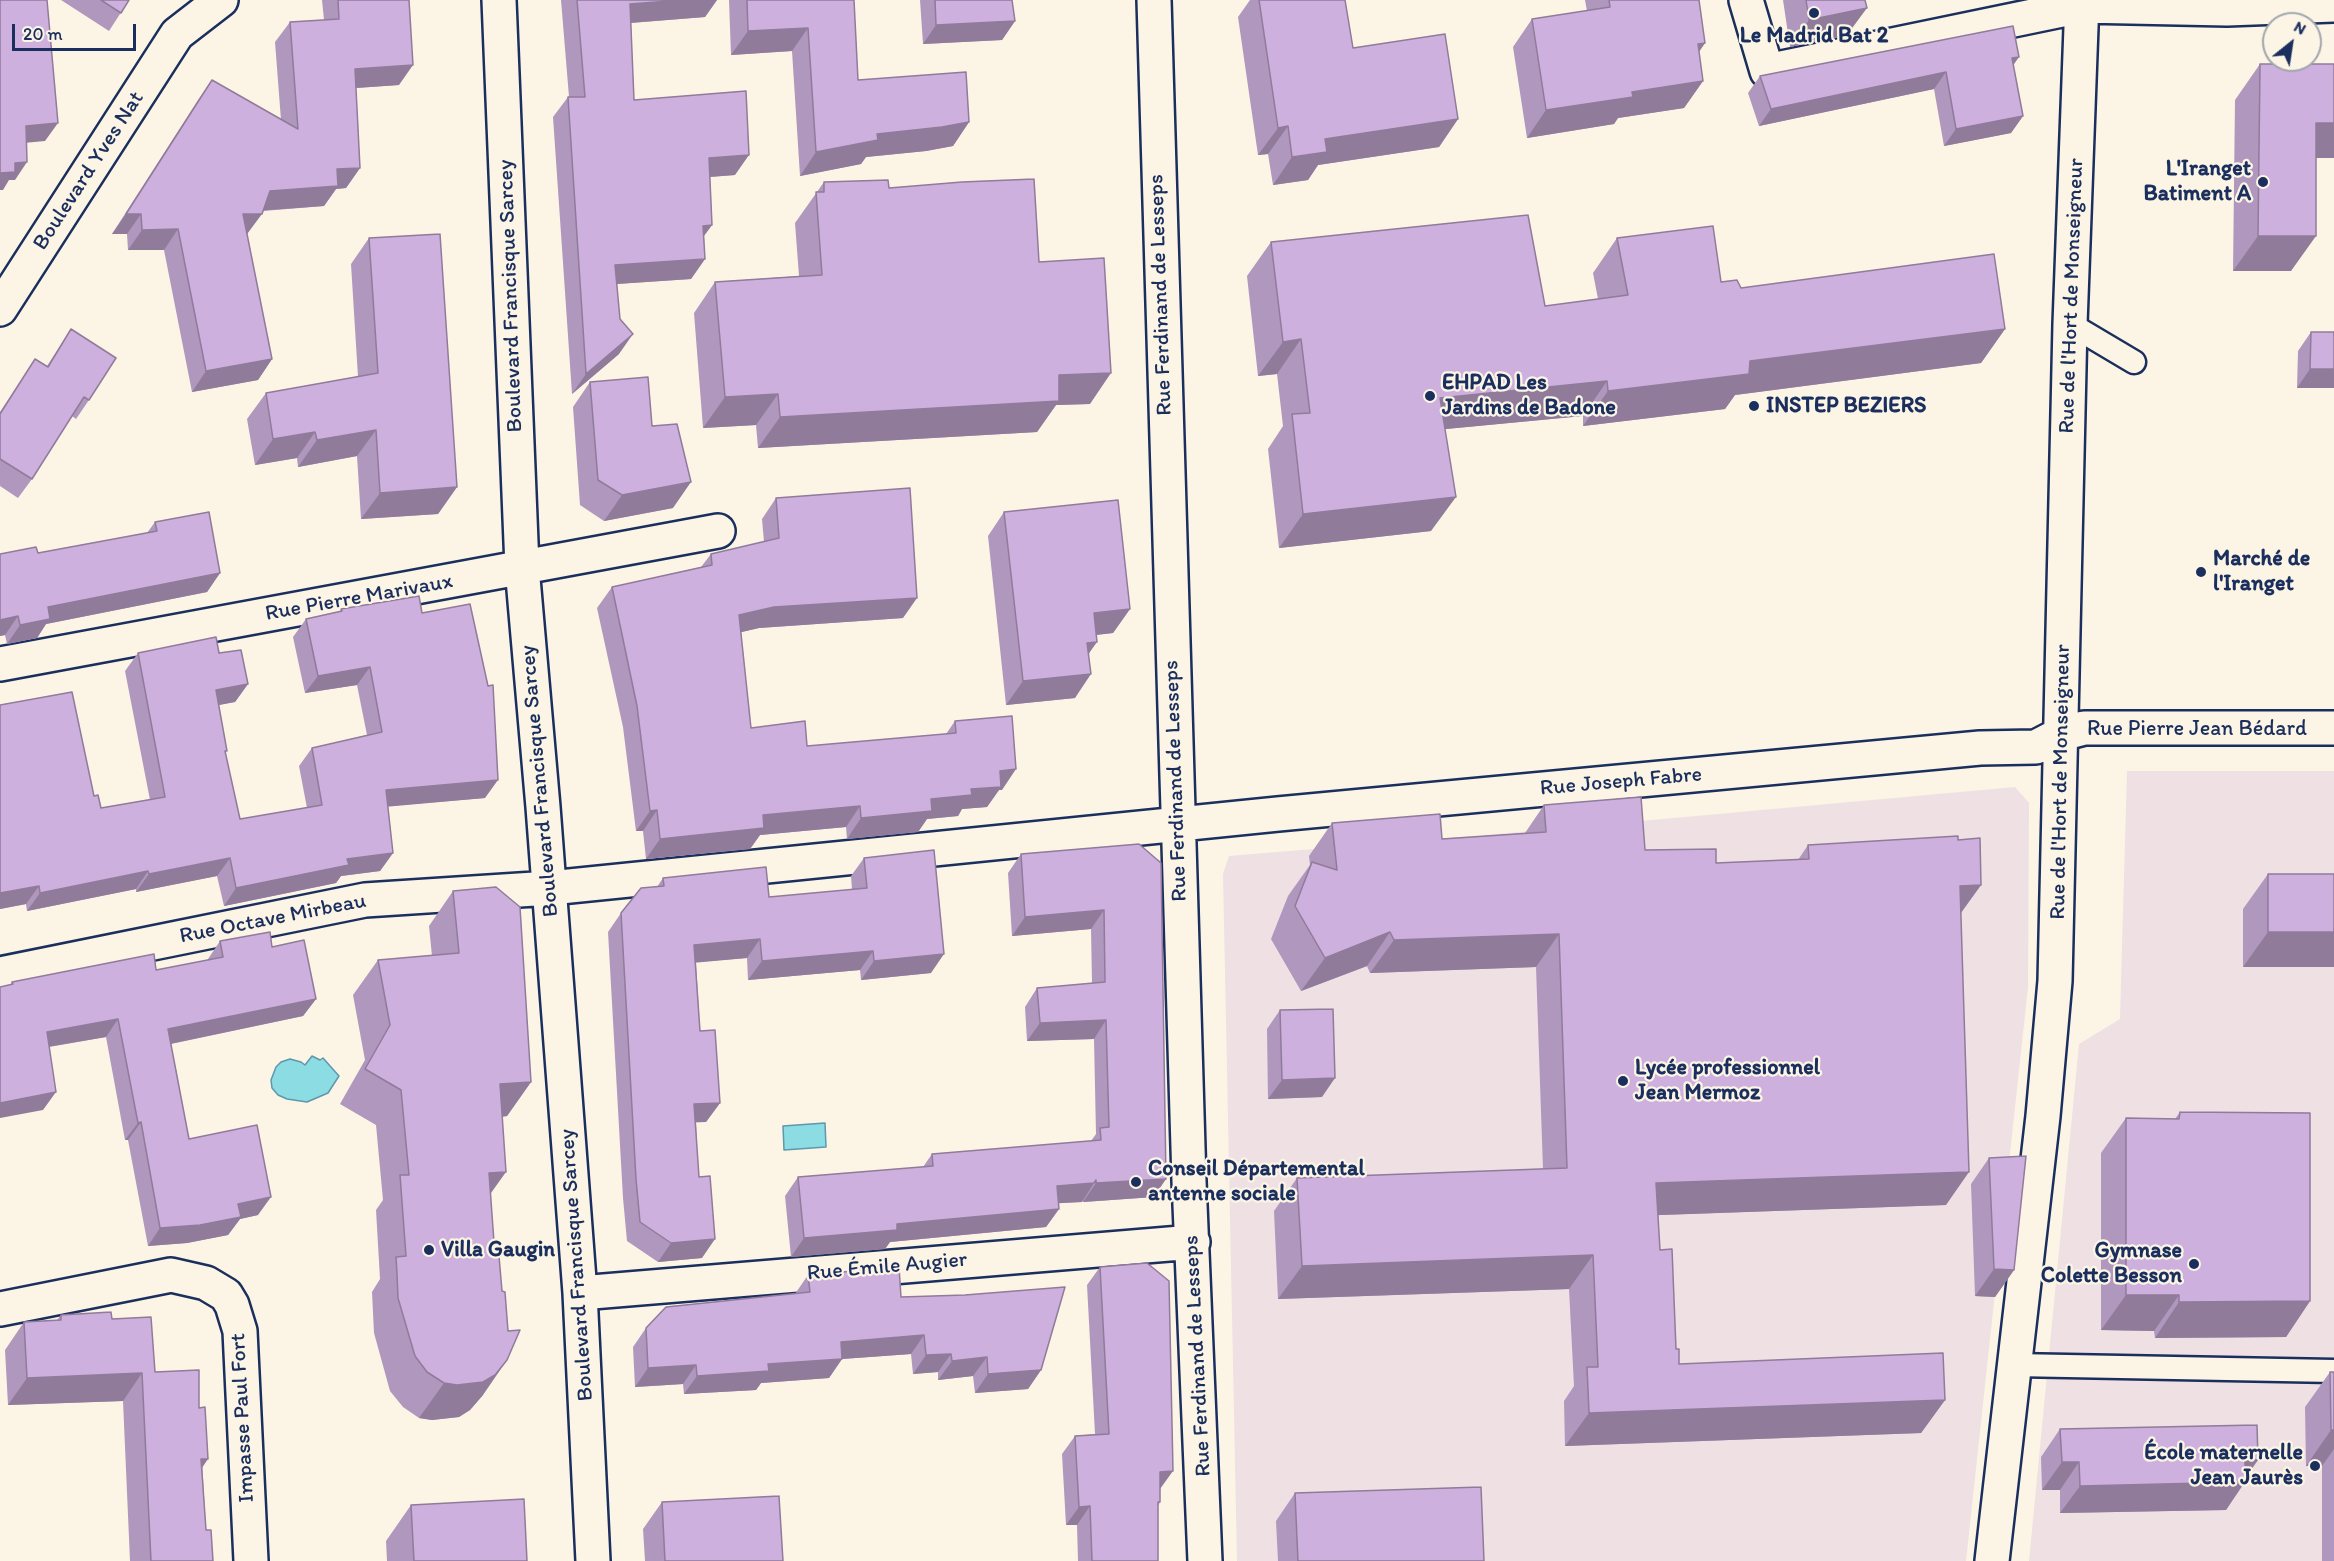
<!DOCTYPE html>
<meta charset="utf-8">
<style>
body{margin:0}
#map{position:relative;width:2334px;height:1561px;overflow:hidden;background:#fcf5e5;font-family:Itim,sans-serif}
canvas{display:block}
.north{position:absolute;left:2262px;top:12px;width:60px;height:60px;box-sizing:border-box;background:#fcf5e5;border:2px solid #a2a6af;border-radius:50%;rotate:30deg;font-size:16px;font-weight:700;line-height:24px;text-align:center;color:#1b2f5e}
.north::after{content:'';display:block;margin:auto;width:21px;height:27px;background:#1b2f5e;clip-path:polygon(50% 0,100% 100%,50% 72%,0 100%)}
.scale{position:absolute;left:12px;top:24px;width:124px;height:27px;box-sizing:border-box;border:3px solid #1b2f5e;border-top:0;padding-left:8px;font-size:18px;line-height:21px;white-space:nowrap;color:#1b2f5e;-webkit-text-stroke:4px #fcf5e5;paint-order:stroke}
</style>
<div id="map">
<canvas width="2334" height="1561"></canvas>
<div class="north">N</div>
<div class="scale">20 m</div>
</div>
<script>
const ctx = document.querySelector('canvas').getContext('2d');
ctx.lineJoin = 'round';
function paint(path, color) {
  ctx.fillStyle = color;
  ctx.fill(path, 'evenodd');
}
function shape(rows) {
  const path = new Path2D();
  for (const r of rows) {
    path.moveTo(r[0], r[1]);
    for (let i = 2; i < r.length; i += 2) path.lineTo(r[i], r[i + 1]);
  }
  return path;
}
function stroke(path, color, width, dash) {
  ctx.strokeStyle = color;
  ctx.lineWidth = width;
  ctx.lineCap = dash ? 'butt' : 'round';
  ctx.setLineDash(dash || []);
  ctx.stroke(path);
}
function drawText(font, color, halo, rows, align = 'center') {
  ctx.font = font + ' Itim,sans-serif';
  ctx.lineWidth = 4.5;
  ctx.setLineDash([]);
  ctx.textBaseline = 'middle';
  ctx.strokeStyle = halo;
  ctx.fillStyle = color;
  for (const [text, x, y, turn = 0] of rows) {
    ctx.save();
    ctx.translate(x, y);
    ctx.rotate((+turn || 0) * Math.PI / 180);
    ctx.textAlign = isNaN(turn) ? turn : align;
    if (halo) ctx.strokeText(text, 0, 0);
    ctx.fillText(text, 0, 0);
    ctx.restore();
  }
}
const built = shape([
 [2127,771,2334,771,2334,1561,2029,1561,2079,1044,2120,1019],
 [2015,787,2029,803,2028,987,1966,1561,1237,1561,1223,874,1229,856,1520,832]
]);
const water = shape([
 [312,1056,320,1060,323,1058,339,1076,328,1093,307,1102,287,1099,278,1095,272,1088,271,1080,276,1067,281,1062,290,1059,301,1062,305,1065,312,1056],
 [825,1123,826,1147,784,1150,783,1126,825,1123]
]);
const service = shape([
 [2070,324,2134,362],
 [2014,1365,2334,1371]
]);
const minor = shape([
 [499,0,522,567,543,807,580,1293,593,1561],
 [1154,0,1189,1181,1205,1561],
 [1746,0,1767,71,2081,6,2227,9,2334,5],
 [0,309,177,34,221,0],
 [0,664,718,531],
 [0,974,365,900,550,888,1278,814,1980,748,2036,747,2061,734,2084,728,2334,728],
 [580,1293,1193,1242],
 [0,1309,171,1275,206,1283,226,1295,232,1305,240,1331,251,1561],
 [1992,1561,2043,1116,2055,981,2070,324,2082,0]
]);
const wall = shape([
 [61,0,129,0,109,31],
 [322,0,409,0,399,85,356,88,360,168,346,188,336,189,324,206,263,211,247,234,272,359,258,380,192,392,164,250,128,250,127,234,112,234,198,100,212,80,281,120,275,42,290,22,324,20],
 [561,0,717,0,705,17,631,23,634,100,735,175,710,177,712,225,704,236,705,259,691,279,617,284,619,354,572,394,553,117,568,97,569,97],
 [729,0,854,0,858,80,969,122,953,146,926,151,866,157,861,164,800,176,792,51,731,55],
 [920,0,1012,0,1015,21,1002,40,923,44],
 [1250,0,1345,0,1353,48,1458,119,1439,147,1318,165,1308,180,1273,185,1268,154,1258,155,1238,17],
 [1585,0,1699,0,1705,43,1699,52,1703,81,1684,108,1618,118,1614,124,1527,138,1513,47,1532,19,1587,11],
 [1783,0,1865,0,1847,35,1790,47],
 [2260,64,2334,64,2334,158,2316,158,2291,271,2233,271,2235,100],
 [2013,65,2023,116,2011,133,1944,146,1934,89,1759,126,1748,93,1760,76],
 [824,182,889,188,1039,262,1090,404,1056,405,1037,432,758,448,756,425,703,428,694,313,715,282,799,276,795,223],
 [369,238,457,487,438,514,361,519,357,456,298,467,297,458,255,465,247,419,266,393,358,377,351,264],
 [1617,238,1721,282,1741,288,2005,329,1981,363,1735,395,1725,409,1583,426,1583,416,1445,429,1431,531,1279,548,1268,449,1283,426,1277,374,1258,376,1247,276,1271,242,1545,306,1598,299,1593,273],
 [71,329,89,400,76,419,72,416,32,479,18,498,0,486,0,412,35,359,47,366],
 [2311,332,2334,388,2297,388,2298,351],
 [590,382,652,426,673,508,604,521,580,505,573,407],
 [776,498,903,618,759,628,741,632,751,728,807,746,946,734,955,721,1002,790,999,790,987,807,962,809,958,816,927,819,918,832,847,839,846,827,760,835,750,849,646,859,643,831,636,831,623,727,597,608,612,587,701,567,711,554,764,542,762,519],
 [1004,512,1130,609,1113,633,1096,635,1089,654,1075,698,1006,705,988,536],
 [155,522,220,573,207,592,46,624,37,638,7,644,5,635,0,636,0,554,38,553,147,533],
 [341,609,422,613,485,798,388,806,393,853,380,871,341,876,336,883,224,906,217,876,136,892,136,889,27,911,26,904,0,909,0,705,94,796,101,808,150,800,125,671,138,653,219,653,248,684,235,702,218,705,225,754,240,819,307,808,299,766,312,748,367,735,357,685,305,693,293,637,306,619,340,612],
 [1544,805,1645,850,1716,863,1798,860,1808,845,1958,840,1981,885,1961,913,1946,1205,1658,1215,1660,1250,1676,1349,1679,1364,1945,1400,1921,1433,1565,1446,1564,1401,1574,1386,1569,1289,1278,1299,1274,1211,1297,1178,1543,1169,1536,967,1370,973,1367,966,1301,991,1271,939,1288,896,1310,865,1309,856,1332,823,1442,839,1525,833],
 [1139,844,1154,1197,1083,1202,1083,1200,1082,1202,1058,1203,1059,1209,1046,1227,890,1242,885,1249,791,1257,785,1196,798,1177,923,1167,932,1154,1091,1141,1096,1134,1094,1039,1027,1041,1025,1007,1037,988,1092,983,1091,929,1012,936,1008,873,1021,854],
 [864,858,931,973,861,980,860,970,748,980,747,958,696,962,700,1031,720,1103,706,1122,696,1122,702,1258,658,1262,627,1241,623,1198,608,932,621,913,657,887,663,878,769,897,852,890,851,876],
 [2268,874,2334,874,2243,967,2243,909],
 [453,891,531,1082,507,1116,502,1117,491,1193,483,1395,470,1410,459,1417,432,1420,419,1418,403,1407,390,1391,374,1333,372,1292,380,1279,376,1210,383,1200,376,1125,340,1104,365,1060,353,995,378,960,432,956,429,926],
 [220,941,272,947,316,999,303,1016,171,1044,189,1139,258,1215,240,1219,228,1235,187,1243,148,1246,128,1140,125,1140,106,1037,49,1047,43,1110,10,985,12,982,156,970,208,960,208,959],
 [1280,1010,1322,1097,1268,1099,1267,1029],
 [2180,1112,2310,1301,2286,1337,2155,1338,2154,1331,2101,1330,2101,1153,2126,1118,2175,1119],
 [1989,1158,2014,1270,1995,1297,1975,1296,1971,1184],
 [1100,1267,1160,1489,1160,1502,1158,1506,1158,1561,1078,1561,1077,1525,1066,1525,1062,1454,1075,1436,1095,1434,1087,1285],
 [808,1275,901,1297,1041,1370,1028,1389,975,1393,973,1376,938,1380,938,1372,913,1374,911,1354,842,1359,829,1378,761,1383,756,1390,684,1394,683,1384,635,1387,633,1347,646,1328,795,1294],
 [61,1315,112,1319,155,1372,199,1408,206,1530,213,1561,130,1561,123,1401,8,1405,5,1350,24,1322,57,1320],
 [2330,1372,2334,1372,2334,1561,2322,1561,2322,1466,2306,1466,2305,1407],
 [2060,1429,2245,1479,2226,1510,2060,1513,2060,1490,2042,1490,2041,1457],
 [1295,1493,1484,1561,1278,1561,1276,1521],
 [662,1502,783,1561,645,1561,643,1529],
 [411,1505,527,1561,387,1561,386,1541]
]);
const shadedWall = shape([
 [683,0,717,0,705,17,616,24,630,4],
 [1867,8,1847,35,1790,47,1809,20],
 [1015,21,1002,40,923,44,936,25],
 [808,28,792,51,731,55,748,31],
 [1705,43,1686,70,1698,44],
 [2019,57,2007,74,2012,58],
 [413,65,399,85,341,89,355,69],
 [1946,72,1934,89,1759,126,1771,109],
 [1703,81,1684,108,1618,118,1614,124,1527,138,1546,110,1632,92],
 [2023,116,2011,133,1944,146,1956,129],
 [1458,119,1439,147,1318,165,1308,180,1273,185,1292,157,1325,139],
 [969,122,953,146,926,151,866,157,861,164,800,176,816,152,877,134],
 [58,123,45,141,13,144,26,126],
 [2316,123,2334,123,2334,158,2291,158],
 [1288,126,1268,154,1258,155,1278,128],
 [749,155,735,175,695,178,709,158],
 [27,162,15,180,9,180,3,190,0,190,0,173,15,163],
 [360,168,346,188,336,189,324,206,256,211,270,191,337,169],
 [126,214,141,214,127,234,112,234],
 [243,214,262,214,247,234,229,235],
 [712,225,697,245,703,226],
 [178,229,164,250,128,250,142,230],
 [2258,236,2316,236,2291,271,2233,271],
 [705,259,691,279,601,285,615,265],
 [2005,329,1981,363,1735,395,1725,409,1583,426,1608,391,1750,361],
 [633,334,619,354,572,394,586,374],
 [1301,339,1277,374,1258,376,1283,342],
 [272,359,258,380,192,392,206,371],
 [2310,369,2334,369,2334,388,2297,388],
 [1111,373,1090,404,1056,405,1037,432,758,448,780,417,1059,375],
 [1607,381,1583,416,1415,432,1440,398],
 [778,394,756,425,703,428,725,397],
 [376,430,357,456,298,467,317,440],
 [315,432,297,458,255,465,273,439],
 [691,482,673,508,604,521,622,495],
 [457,487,438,514,361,519,380,493],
 [1456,497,1431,531,1279,548,1303,514],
 [220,573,207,592,46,624,37,638,7,644,20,625,48,607],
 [917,598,903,618,759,628,725,636,739,615,774,607],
 [1130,609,1113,633,1077,637,1094,613],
 [18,616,5,635,0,636,0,620],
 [1097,642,1080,666,1087,643],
 [370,667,357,685,305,693,318,676],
 [1091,674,1075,698,1006,705,1023,681],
 [248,684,235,702,203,708,216,690],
 [1016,769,1002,790,999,790,987,807,962,809,958,816,927,819,918,832,847,839,861,818,971,789,1000,771],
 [498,780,485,798,373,808,386,790],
 [860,806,846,827,760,835,750,849,646,859,660,839,763,815],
 [657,810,643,831,636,831,650,811],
 [393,853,380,871,341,876,336,883,224,906,236,888,347,859],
 [230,858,217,876,136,892,149,874],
 [148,871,136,889,27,911,40,893],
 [1981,885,1957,918,1960,886],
 [39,886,26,904,0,909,0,893],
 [1104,910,1091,929,1012,936,1025,917],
 [1390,932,1367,966,1301,991,1325,958],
 [2268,932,2334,932,2334,967,2243,967],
 [1559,934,1536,967,1370,973,1394,940],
 [760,939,747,958,681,964,694,945],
 [873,951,860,970,748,980,762,961],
 [944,954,931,973,861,980,874,961],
 [316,999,303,1016,155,1047,168,1029],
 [118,1019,106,1037,35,1049,47,1032],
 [1106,1020,1094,1039,1027,1041,1040,1023],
 [1335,1078,1322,1097,1268,1099,1282,1080],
 [531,1082,507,1116,475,1119,500,1084],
 [56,1092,43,1110,0,1118,0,1103],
 [720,1103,706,1122,681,1123,694,1104],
 [141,1122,128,1140,125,1140,138,1123],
 [506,1172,481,1207,489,1173],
 [1969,1172,1946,1205,1633,1216,1656,1183],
 [1166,1179,1154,1197,1083,1202,1096,1183],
 [1094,1183,1082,1202,1044,1204,1057,1186],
 [271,1197,258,1215,240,1219,228,1235,187,1243,148,1246,160,1228,238,1204],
 [1059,1209,1046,1227,890,1242,885,1249,791,1257,804,1238,897,1224],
 [715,1239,702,1258,658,1262,671,1243],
 [1593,1255,1569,1289,1278,1299,1302,1266],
 [1994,1269,2014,1270,1995,1297,1975,1296],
 [2126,1295,2179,1295,2154,1331,2101,1330],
 [2310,1301,2286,1337,2155,1338,2179,1302],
 [924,1335,911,1354,842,1359,829,1378,761,1383,756,1390,684,1394,697,1376,768,1364,841,1342],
 [951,1354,938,1372,913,1374,926,1355],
 [987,1357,973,1376,938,1380,952,1361],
 [507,1360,483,1395,470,1410,459,1417,432,1420,419,1418,444,1383],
 [696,1365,683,1384,635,1387,648,1368],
 [1041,1370,1028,1389,975,1393,988,1374],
 [142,1373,123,1401,8,1405,27,1378],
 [1945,1400,1921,1433,1565,1446,1589,1413],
 [2331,1430,2334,1430,2334,1449,2322,1466,2306,1466],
 [201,1459,208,1459,189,1487],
 [2245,1460,2258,1460,2242,1483,2245,1482,2226,1510,2060,1513,2080,1486],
 [2062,1462,2079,1462,2060,1490,2042,1490],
 [1173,1471,1160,1489,1160,1472],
 [1090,1506,1077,1525,1066,1525,1079,1507]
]);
const building = shape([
 [0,0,47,0,58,123,26,126,27,162,15,163,15,172,0,173,0,0],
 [101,0,129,0,121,13,101,0],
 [338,0,409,0,413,65,355,69,360,168,337,169,338,186,270,191,262,214,243,214,272,359,206,371,178,229,142,230,141,214,126,214,212,80,298,129,290,22,339,19,338,0],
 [577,0,683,0,630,4,634,100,746,91,749,155,709,158,712,225,703,226,705,259,615,265,620,319,633,334,586,374,568,97,585,97,577,0],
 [747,0,854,0,858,80,966,72,969,122,942,127,877,134,878,140,816,152,808,28,748,31,747,0],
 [935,0,1012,0,1015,21,936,25,935,0],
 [1259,0,1345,0,1353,48,1445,34,1458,119,1325,139,1327,152,1292,157,1288,126,1278,128,1259,0],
 [1609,0,1699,0,1705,43,1698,44,1703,81,1632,92,1633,97,1546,110,1532,19,1610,7,1609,0],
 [1806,0,1865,0,1867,8,1809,20,1806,0],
 [2013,26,2019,57,2012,58,2023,116,1956,129,1946,72,1771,109,1760,76,2013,26],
 [2260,64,2334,64,2334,123,2316,123,2316,236,2258,236,2260,64],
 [1034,179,1039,262,1104,258,1111,373,1059,375,1059,401,780,417,778,394,725,397,715,282,822,275,816,192,824,192,824,182,888,180,889,188,962,182,1034,179],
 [1528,215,1545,306,1628,295,1617,238,1713,226,1721,282,1737,280,1741,288,1994,254,2005,329,1750,361,1749,374,1608,391,1607,381,1440,398,1456,497,1303,514,1292,414,1310,413,1301,339,1283,342,1271,242,1528,215],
 [440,234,457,487,380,493,376,430,317,440,315,432,273,439,266,393,378,373,369,238,440,234],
 [71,329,116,358,89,400,84,397,32,479,0,459,0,414,35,359,48,367,71,329],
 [2311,332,2334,332,2334,369,2310,369,2311,332],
 [648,377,652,426,677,424,691,482,622,495,598,480,590,382,648,377],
 [910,488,917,598,774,607,739,615,751,728,805,721,807,746,956,733,955,721,1012,716,1016,769,1000,771,1001,787,971,789,972,795,931,799,932,811,861,818,860,806,763,815,764,828,660,839,657,810,650,811,637,706,612,587,712,565,711,554,779,538,776,498,910,488],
 [1118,500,1130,609,1094,613,1097,642,1087,643,1091,674,1023,681,1004,512,1118,500],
 [209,512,220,573,48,607,50,619,20,625,18,616,0,620,0,554,36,547,38,553,157,531,155,522,209,512],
 [419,596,422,613,470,604,488,686,493,685,498,780,386,790,393,853,347,859,349,865,236,888,230,858,149,874,148,871,40,893,39,886,0,893,0,705,72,692,94,796,98,795,101,808,165,797,138,653,216,637,219,653,241,650,248,684,216,690,227,751,225,751,240,819,322,805,312,748,382,732,370,667,318,676,306,619,342,611,341,609,419,596],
 [1641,797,1645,850,1716,849,1716,863,1809,859,1808,845,1958,836,1958,840,1980,838,1981,885,1960,886,1969,1172,1656,1183,1660,1250,1672,1249,1676,1349,1679,1349,1679,1364,1943,1353,1945,1400,1589,1413,1587,1367,1598,1367,1593,1255,1302,1266,1297,1178,1567,1168,1559,934,1394,940,1390,932,1325,958,1295,906,1312,862,1337,870,1332,823,1440,814,1442,839,1546,832,1544,805,1641,797],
 [1139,844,1161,863,1166,1179,1096,1183,1096,1180,1094,1183,1057,1186,1059,1209,897,1224,897,1230,804,1238,798,1177,933,1166,932,1154,1101,1140,1100,1128,1109,1127,1106,1020,1040,1023,1037,988,1105,982,1104,910,1025,917,1021,854,1139,844],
 [934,850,944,954,874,961,873,951,762,961,760,939,694,945,700,1031,715,1030,720,1103,694,1104,699,1177,710,1176,715,1239,671,1243,640,1222,636,1179,621,913,641,888,664,886,663,878,766,867,769,897,867,888,864,858,934,850],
 [2268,874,2334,874,2334,932,2268,932,2268,874],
 [496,887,520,907,531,1082,500,1084,506,1172,489,1173,495,1256,499,1256,502,1291,505,1292,508,1331,520,1330,507,1360,495,1375,483,1382,457,1385,444,1383,427,1372,415,1356,398,1298,397,1274,396,1257,406,1256,400,1175,409,1175,401,1090,365,1069,390,1025,378,960,459,953,453,891,496,887],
 [270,932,272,947,304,940,316,999,168,1029,189,1139,257,1125,271,1197,238,1204,241,1217,200,1225,160,1228,141,1122,138,1123,118,1019,47,1032,56,1092,0,1103,0,987,13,984,12,982,154,954,156,970,223,957,220,941,270,932],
 [1333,1009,1335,1078,1282,1080,1280,1010,1333,1009],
 [2180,1112,2310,1113,2310,1301,2179,1302,2179,1295,2126,1295,2126,1118,2179,1119,2180,1112],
 [2026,1156,2014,1270,1994,1269,1989,1158,2026,1156],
 [1147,1263,1169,1281,1173,1471,1160,1472,1160,1502,1158,1502,1158,1561,1092,1561,1090,1506,1079,1507,1075,1436,1109,1434,1100,1267,1147,1263],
 [899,1267,901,1297,965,1295,1065,1287,1041,1370,988,1374,987,1357,952,1361,951,1354,926,1355,924,1335,841,1342,842,1359,768,1364,769,1371,697,1376,696,1365,648,1368,646,1328,666,1307,810,1292,808,1275,899,1267],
 [111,1312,112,1319,151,1317,155,1372,199,1370,199,1408,205,1407,208,1459,201,1459,206,1530,211,1530,213,1561,151,1561,142,1373,27,1378,24,1322,61,1320,61,1315,111,1312],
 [2330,1372,2334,1372,2334,1430,2331,1430,2330,1372],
 [2257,1425,2258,1460,2245,1460,2245,1482,2080,1486,2079,1462,2062,1462,2060,1429,2257,1425],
 [1481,1487,1484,1561,1298,1561,1295,1493,1481,1487],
 [779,1496,783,1561,665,1561,662,1502,779,1496],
 [524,1499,527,1561,414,1561,411,1505,524,1499]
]);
const markers = [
 [1814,13,6,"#1b2f5e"],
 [2263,182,6,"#1b2f5e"],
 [1430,396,6,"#1b2f5e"],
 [1754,406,6,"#1b2f5e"],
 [2201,572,6,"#1b2f5e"],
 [1623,1081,6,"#1b2f5e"],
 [1136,1182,6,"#1b2f5e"],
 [429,1250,6,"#1b2f5e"],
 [2194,1264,6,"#1b2f5e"],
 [2315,1466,6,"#1b2f5e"]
];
const poiNames = [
 ["Le Madrid Bat 2",1814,36,"center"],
 ["L'Iranget",2251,169,"right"],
 ["Batiment A",2251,194,"right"],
 ["EHPAD Les",1442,383],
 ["Jardins de Badone",1442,408],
 ["INSTEP BEZIERS",1766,406],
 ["Marché de",2213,559],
 ["l'Iranget",2213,584],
 ["Lycée professionnel",1635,1068],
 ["Jean Mermoz",1635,1093],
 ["Conseil Départemental",1148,1169],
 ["antenne sociale",1148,1194],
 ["Villa Gaugin",441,1250],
 ["Gymnase",2182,1251,"right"],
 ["Colette Besson",2182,1276,"right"],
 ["École maternelle",2303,1453,"right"],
 ["Jean Jaurès",2303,1478,"right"]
];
const streetNames = [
 ["Boulevard Yves Nat",89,171,-57],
 ["Rue Ferdinand de Lesseps",1161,295,-92],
 ["Boulevard Francisque Sarcey",511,296,-92],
 ["Rue de l'Hort de Monseigneur",2072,296,-88],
 ["Rue Pierre Marivaux",359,598,-10],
 ["Rue Pierre Jean Bédard",2197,729],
 ["Boulevard Francisque Sarcey",540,781,-95],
 ["Rue Ferdinand de Lesseps",1176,781,-92],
 ["Rue Joseph Fabre",1621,782,-5],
 ["Rue de l'Hort de Monseigneur",2061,782,-89],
 ["Rue Octave Mirbeau",273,919,-11],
 ["Boulevard Francisque Sarcey",577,1265,-94],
 ["Rue Émile Augier",887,1267,-5],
 ["Rue Ferdinand de Lesseps",1198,1356,-93],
 ["Impasse Paul Fort",243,1418,-93]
];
paint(built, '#eee0e3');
paint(water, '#8bdce3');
stroke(water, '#5e97ae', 1.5);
stroke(service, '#1b2f5e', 27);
stroke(minor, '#1b2f5e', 38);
stroke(service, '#fcf5e5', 22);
stroke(minor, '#fcf5e5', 33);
paint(wall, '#b097be');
paint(shadedWall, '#907b9b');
paint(building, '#cdb0dd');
stroke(building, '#907b9b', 1.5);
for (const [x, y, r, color] of markers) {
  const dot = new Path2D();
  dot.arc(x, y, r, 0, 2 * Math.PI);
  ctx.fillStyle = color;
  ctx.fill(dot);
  stroke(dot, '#fcf5e5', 2);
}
drawText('bold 22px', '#1b2f5e', '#fcf5e5', poiNames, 'left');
drawText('22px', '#1b2f5e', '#fcf5e5', streetNames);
</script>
